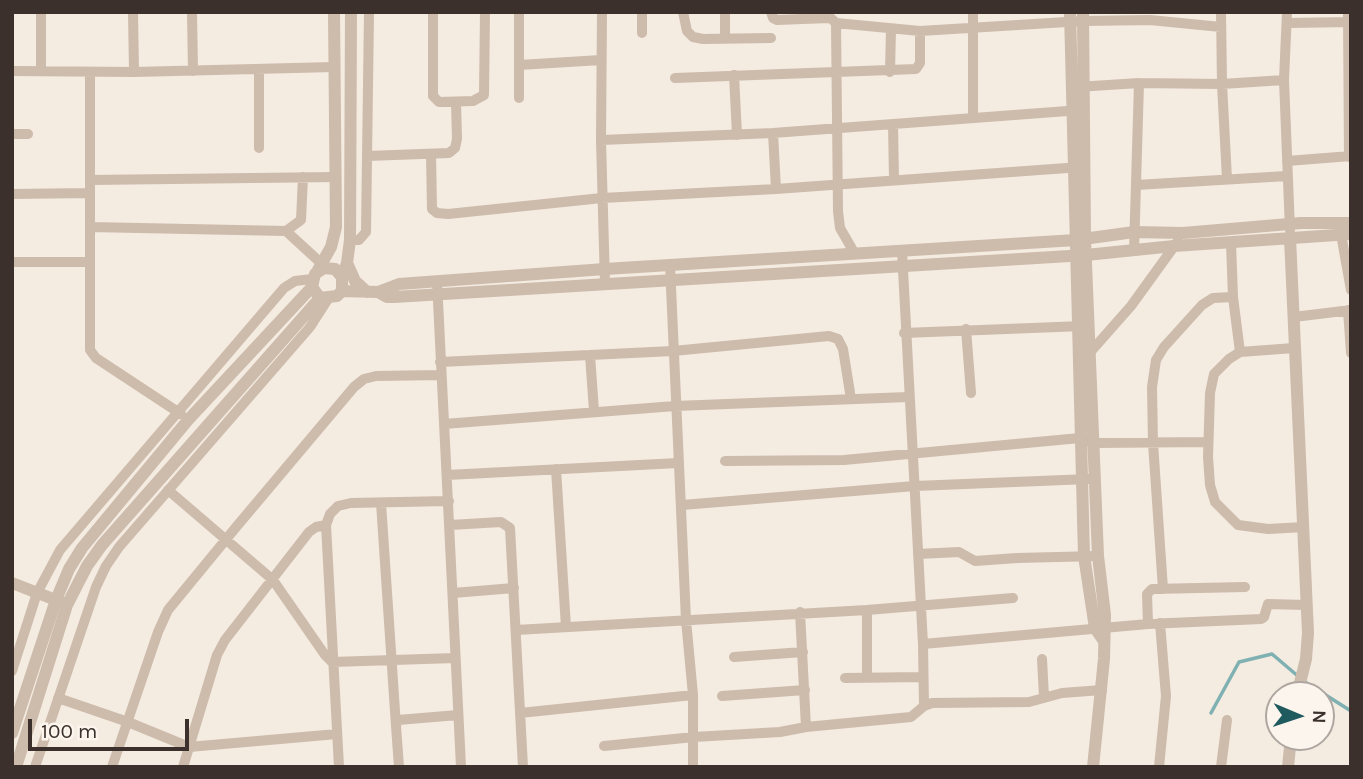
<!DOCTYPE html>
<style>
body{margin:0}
#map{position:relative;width:1363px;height:779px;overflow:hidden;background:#f4ebe1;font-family:Karla,sans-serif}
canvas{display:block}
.frame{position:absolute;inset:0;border:14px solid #3b302b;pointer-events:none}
.north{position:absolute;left:1265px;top:681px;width:70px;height:70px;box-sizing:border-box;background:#fbf5ee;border:2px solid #aea6a0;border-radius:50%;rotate:92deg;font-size:19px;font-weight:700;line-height:28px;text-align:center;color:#3b302b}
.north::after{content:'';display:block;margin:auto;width:24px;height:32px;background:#1f5a5e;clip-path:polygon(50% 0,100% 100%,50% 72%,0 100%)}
.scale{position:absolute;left:28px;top:719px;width:161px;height:32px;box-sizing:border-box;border:4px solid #3b302b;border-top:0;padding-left:9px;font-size:21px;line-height:24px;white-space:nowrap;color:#3b302b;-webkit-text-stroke:5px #fbf5ee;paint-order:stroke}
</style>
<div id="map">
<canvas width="1363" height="779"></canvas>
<div class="frame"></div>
<div class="north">N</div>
<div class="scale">100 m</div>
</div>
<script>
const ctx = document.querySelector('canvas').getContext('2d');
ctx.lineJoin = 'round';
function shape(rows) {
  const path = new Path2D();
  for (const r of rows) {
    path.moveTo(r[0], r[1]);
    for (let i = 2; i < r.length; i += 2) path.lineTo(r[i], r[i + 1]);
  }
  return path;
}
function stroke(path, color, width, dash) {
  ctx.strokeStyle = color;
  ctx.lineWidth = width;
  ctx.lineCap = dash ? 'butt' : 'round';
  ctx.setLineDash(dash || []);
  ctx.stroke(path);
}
const stream = shape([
 [1305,682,1351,711],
 [1211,713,1239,662,1272,654,1299,677]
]);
const minor = shape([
 [41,12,41,71],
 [133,12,134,72],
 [192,12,193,71],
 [433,12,433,96,439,102,473,101,484,95,485,12],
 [519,12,519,98],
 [602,12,601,140,605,284],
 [642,12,642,33],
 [683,12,687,31,693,37,703,39,771,38],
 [725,12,725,39],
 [771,12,773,18,777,20,829,18],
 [824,12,836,23,838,211,840,228,855,254],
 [1221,12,1222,84,1227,179],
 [1287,12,1284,80,1290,230],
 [1348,12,1349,157],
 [836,23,920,31,1083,21,1150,20,1221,27],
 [1288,23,1351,22],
 [519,65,601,60],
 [259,69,259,148],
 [12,71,134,72,334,67],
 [90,72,90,227,286,231,301,220,303,177],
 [890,72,891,29],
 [734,75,737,135],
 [675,78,916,69,920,63,920,31],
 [1077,87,1139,83,1222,84,1284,80],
 [973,117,973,12],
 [893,124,894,180],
 [12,134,28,134],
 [601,140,773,133,1081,110],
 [431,154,432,209,437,213,448,214,602,198,776,189,773,133],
 [367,156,449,153,455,148,457,139,456,102],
 [1287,161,1351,156],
 [90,180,335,177],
 [1136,185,1287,176],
 [776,189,1081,167],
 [12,194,89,193],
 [90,227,90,350,96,358,181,414],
 [286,231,322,264],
 [1341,234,1351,290],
 [350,240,359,240,366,232,369,12],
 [1231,243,1233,297,1240,352],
 [902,251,923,644,1148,624,1261,619,1264,617,1268,604,1306,605],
 [1134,251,1139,83],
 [12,262,90,262],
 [670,265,686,620,693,695,693,766],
 [437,281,461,767],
 [1348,310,1351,353],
 [1294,317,1351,310],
 [966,329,971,393],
 [904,333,1083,326],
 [1294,348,1240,352,1229,359,1214,374,1210,393,1208,457,1210,485,1215,502,1238,525,1268,529,1304,527],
 [590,355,673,351,829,336,838,339,843,349,851,399],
 [1086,357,1131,306,1178,241],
 [440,362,590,355,594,411],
 [444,424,675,406,908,397],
 [725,461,844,460,1080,438,1094,443,1208,442],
 [556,469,566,627],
 [447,475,678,463],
 [168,490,273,580,325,655,332,662,455,658],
 [381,503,396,726],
 [682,505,915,486,1089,479],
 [450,525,501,522,510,528,523,767],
 [918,554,959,552,975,561,1017,558,1098,556],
 [1163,589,1153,443,1152,387,1156,360,1164,347,1202,305,1213,298,1233,297],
 [453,593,514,588],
 [800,612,806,727],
 [1148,624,1147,594,1152,589,1245,587],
 [516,630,867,610],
 [923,644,924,706],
 [734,657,803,652],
 [1042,659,1044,697],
 [12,671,37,593,60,550,284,288,295,281,312,279],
 [867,677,867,610,1013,598],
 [845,678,923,677],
 [722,696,805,690],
 [58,698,128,722,189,747,337,734],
 [520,713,693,695],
 [604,746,694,737,780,732,806,727,911,717,924,706,932,703,1029,702,1062,693,1102,690],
 [35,767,96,587,106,566,119,547,310,327,328,299],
 [112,767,158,632,168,610,237,526,354,387,364,379,376,376,441,375],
 [183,767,217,655,225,640,309,532,316,527,326,525],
 [339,767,326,525,330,514,338,506,351,503,449,501],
 [399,767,396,726,398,720,458,715],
 [1159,767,1166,696,1160,623],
 [1221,767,1227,720]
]);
const tertiary = shape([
 [1070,12,1084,556,1095,628,1104,641],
 [1083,12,1085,239,1098,556,1105,615,1104,659,1093,767],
 [1290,238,1308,633,1306,659,1297,695],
 [347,263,355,281,367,292],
 [318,270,331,247,336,227,334,12],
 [342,277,335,269,324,268,315,274,312,287,320,298,337,296,342,291,342,277,347,263,350,240,351,12],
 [342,291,378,292,387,297,394,297,1086,255,1174,246,1351,234],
 [378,292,399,284,605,269,1076,240,1134,232,1183,233,1301,223,1351,223],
 [12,583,61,602],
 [12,733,56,600,69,569,82,548,188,420,312,287],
 [16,767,67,605,87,566,102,545,320,298],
 [1288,767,1291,737]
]);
stroke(stream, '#7fb0b2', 3.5);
stroke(minor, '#cdbbac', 10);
stroke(tertiary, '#cdbbac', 12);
</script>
